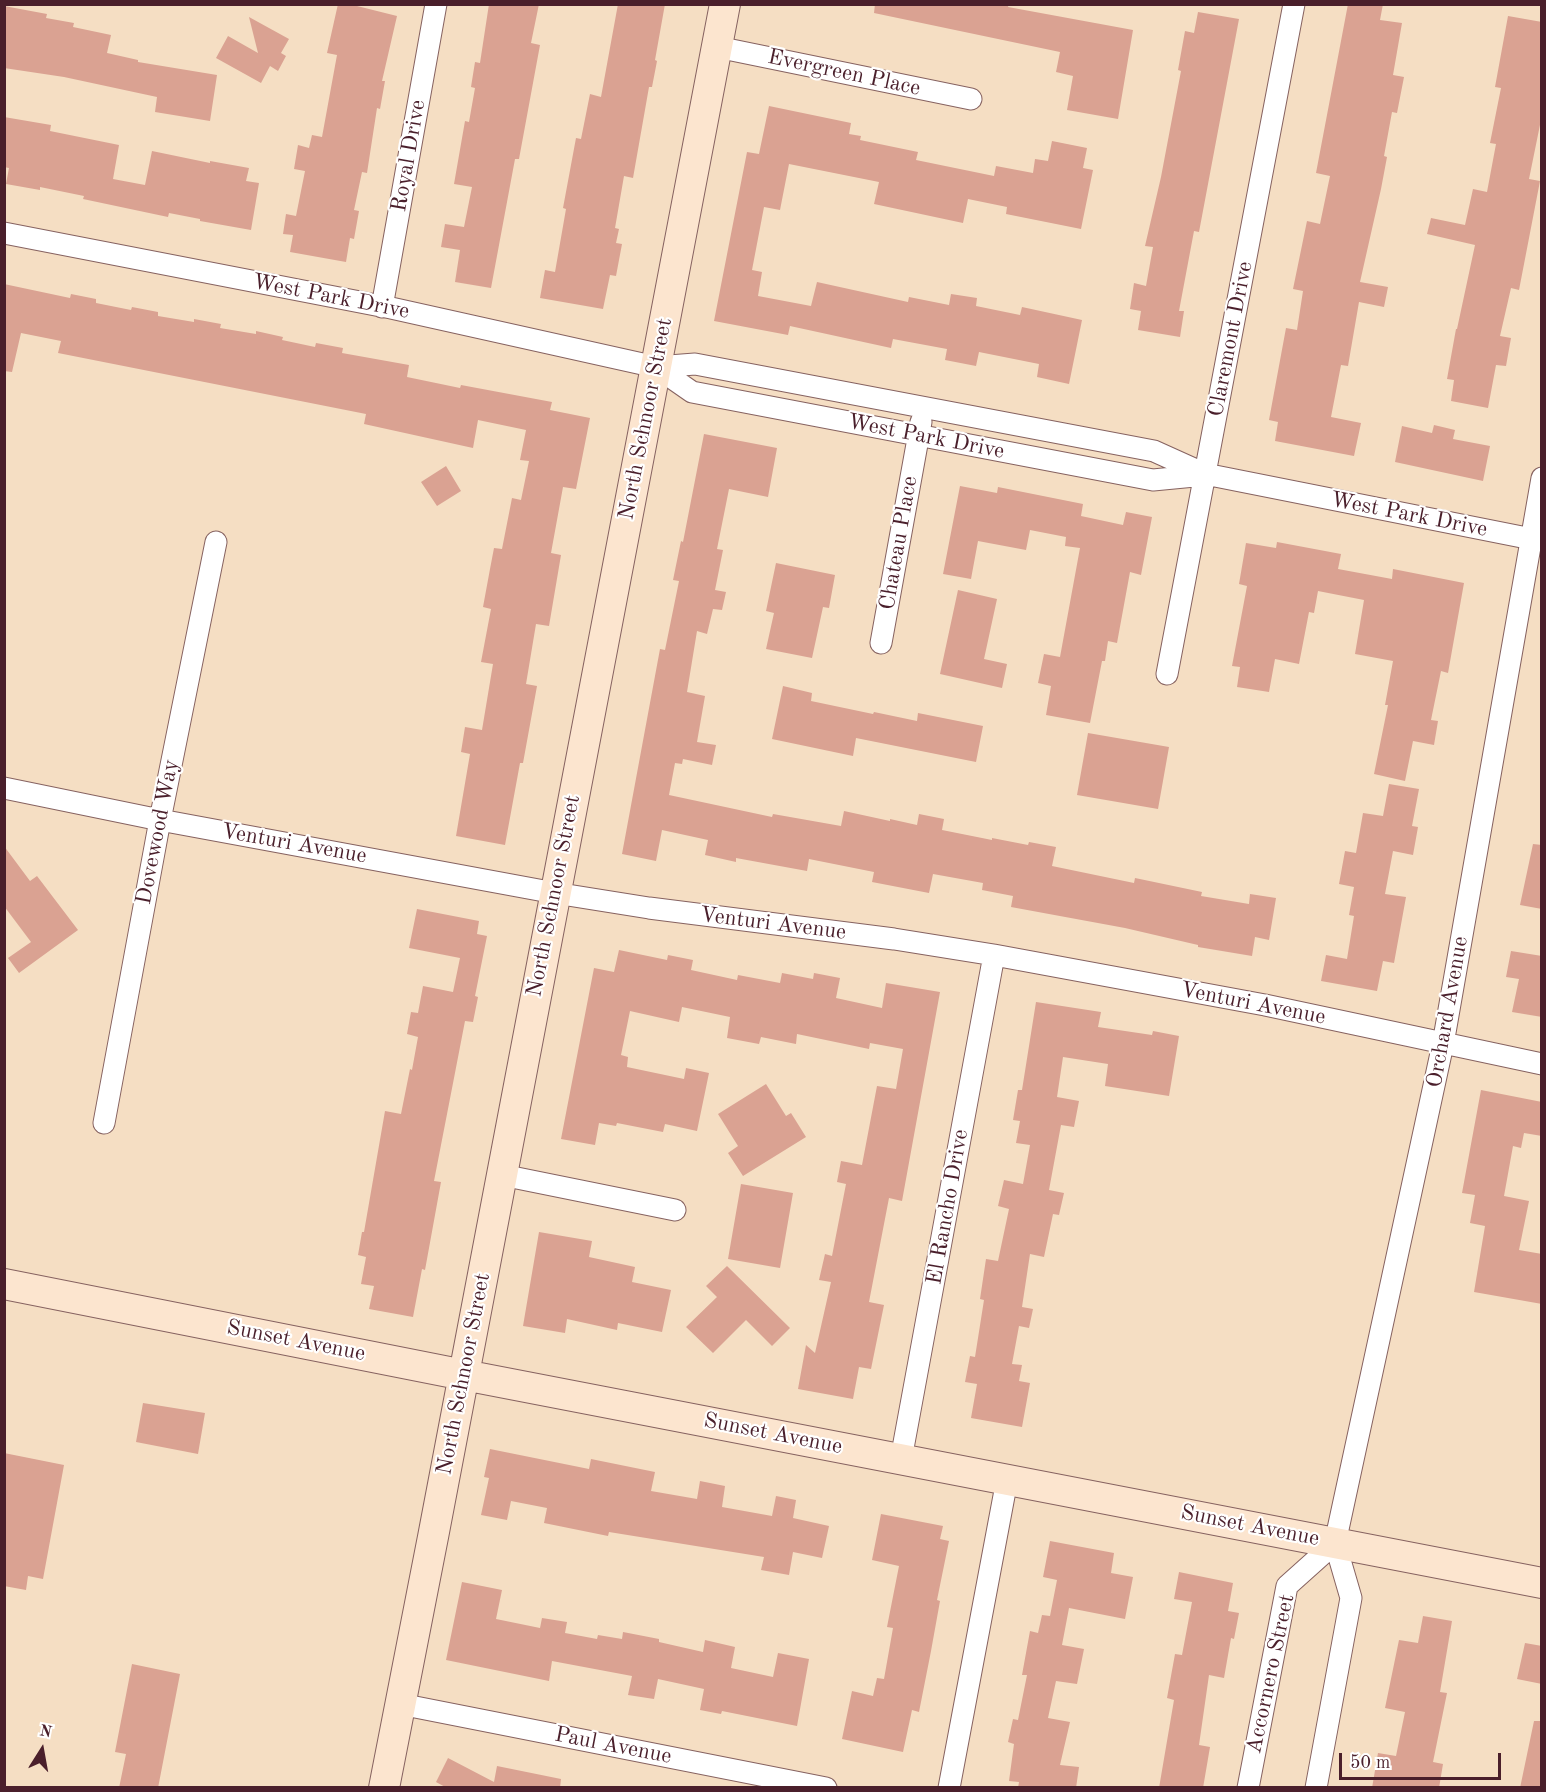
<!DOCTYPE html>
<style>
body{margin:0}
#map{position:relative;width:1546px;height:1792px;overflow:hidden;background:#f5dec3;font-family:"Old Standard TT",serif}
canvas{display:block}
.frame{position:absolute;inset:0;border:6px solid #4a1f2b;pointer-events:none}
.north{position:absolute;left:12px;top:1720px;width:60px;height:60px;-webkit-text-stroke:4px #fff;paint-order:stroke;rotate:11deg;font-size:16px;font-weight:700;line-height:24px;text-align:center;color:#4a1f2b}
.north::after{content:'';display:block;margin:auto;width:21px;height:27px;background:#4a1f2b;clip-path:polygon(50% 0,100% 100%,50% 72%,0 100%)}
.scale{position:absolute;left:1339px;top:1753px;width:162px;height:27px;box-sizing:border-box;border:3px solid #4a1f2b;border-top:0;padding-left:8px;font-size:18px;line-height:21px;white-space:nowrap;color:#4a1f2b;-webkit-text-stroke:4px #fff;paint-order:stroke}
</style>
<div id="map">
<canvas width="1546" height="1792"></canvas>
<div class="frame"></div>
<div class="north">N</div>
<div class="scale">50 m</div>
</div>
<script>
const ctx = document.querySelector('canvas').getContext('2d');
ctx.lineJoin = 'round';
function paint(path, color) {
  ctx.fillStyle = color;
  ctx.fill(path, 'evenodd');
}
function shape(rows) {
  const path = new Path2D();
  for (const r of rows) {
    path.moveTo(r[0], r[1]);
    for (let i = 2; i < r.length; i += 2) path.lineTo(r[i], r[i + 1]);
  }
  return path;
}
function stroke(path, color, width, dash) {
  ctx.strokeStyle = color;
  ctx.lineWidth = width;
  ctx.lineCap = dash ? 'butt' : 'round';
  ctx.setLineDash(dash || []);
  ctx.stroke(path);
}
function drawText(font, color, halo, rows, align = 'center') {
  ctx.font = font + ' "Old Standard TT",serif';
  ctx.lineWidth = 4.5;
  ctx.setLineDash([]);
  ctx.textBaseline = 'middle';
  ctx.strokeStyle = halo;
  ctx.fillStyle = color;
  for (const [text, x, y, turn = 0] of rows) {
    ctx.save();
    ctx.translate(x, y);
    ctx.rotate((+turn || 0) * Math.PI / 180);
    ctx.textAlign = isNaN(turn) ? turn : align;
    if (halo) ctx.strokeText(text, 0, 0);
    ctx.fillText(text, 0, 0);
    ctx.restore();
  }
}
const building = shape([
 [338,4,349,4,397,16,382,81,385,81,380,109,377,108,367,173,362,172,354,210,359,211,354,239,350,238,346,262,290,252,293,235,283,234,286,214,296,216,305,171,294,169,298,145,309,148,312,135,322,137,337,55,327,53],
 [489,4,539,4,531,43,540,45,519,159,515,159,491,288,455,282,460,250,441,247,445,224,464,227,472,187,454,184,465,121,469,122,475,88,471,87,475,62,480,63],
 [618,4,665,4,655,60,657,61,652,87,649,87,633,178,624,176,615,228,619,229,616,243,622,244,616,276,610,275,603,309,540,298,545,270,555,272,566,209,563,208,576,138,581,139,590,94,601,97],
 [875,4,1009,4,1008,7,1133,30,1118,119,1067,110,1073,76,1056,72,1060,52,874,13],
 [1348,4,1383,4,1380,20,1402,23,1393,75,1404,77,1397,113,1392,112,1384,156,1387,157,1381,189,1360,282,1388,287,1384,307,1359,302,1348,366,1341,365,1331,417,1361,423,1354,456,1275,441,1278,422,1269,420,1286,328,1297,330,1303,291,1293,289,1307,221,1320,224,1330,176,1316,173],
 [4,6,47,14,46,18,74,23,73,27,111,35,107,53,138,60,138,62,217,75,210,121,155,112,157,97,64,77,4,68],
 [1198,12,1239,19,1199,232,1194,231,1179,311,1184,311,1180,337,1138,330,1141,311,1130,309,1134,283,1146,286,1153,247,1145,246,1161,177,1181,71,1178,70,1185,31,1194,33],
 [1508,16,1542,22,1542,115,1529,179,1540,181,1519,290,1511,288,1500,336,1511,338,1506,366,1496,365,1488,408,1451,401,1454,380,1447,379,1456,329,1457,329,1475,245,1427,234,1431,218,1465,225,1473,189,1487,192,1496,144,1490,143,1501,88,1495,87],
 [249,17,289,39,281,53,286,56,278,71,270,66,261,83,216,58,228,36,258,53],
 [769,106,851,123,849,134,861,136,860,140,918,152,916,160,994,176,996,166,1033,173,1035,159,1048,161,1052,141,1087,148,1083,168,1093,170,1081,229,1006,214,1007,207,968,199,963,223,874,204,879,182,789,164,780,210,764,207,752,270,762,272,758,296,811,306,817,282,908,302,909,297,949,305,951,294,977,298,976,306,1020,315,1022,307,1082,320,1069,384,1037,377,1039,364,979,352,976,366,945,360,947,349,893,339,891,348,790,326,788,335,714,321,747,152,759,154],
 [4,117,51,125,50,131,119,145,113,179,145,185,152,151,210,163,210,161,249,168,246,181,259,183,251,230,200,221,200,219,169,213,168,217,83,199,84,196,40,187,40,190,6,184,9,168,4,167],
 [4,284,70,298,71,294,96,299,96,303,131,310,132,307,158,312,158,316,194,322,194,319,221,324,220,328,256,334,256,331,283,337,282,340,315,347,316,343,343,348,342,353,409,365,407,377,460,388,461,385,552,402,550,410,590,418,576,489,563,487,551,553,561,555,549,626,536,624,526,684,537,686,523,763,520,763,505,845,456,836,470,754,461,752,465,727,482,730,493,664,481,662,491,609,483,607,490,569,494,548,502,549,512,498,521,500,529,461,520,460,526,430,478,420,473,448,364,424,366,414,58,353,61,341,21,333,12,372,4,371],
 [1434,425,1455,430,1453,439,1490,446,1483,481,1395,462,1402,426,1432,433],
 [704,434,777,448,768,497,729,489,717,549,723,550,715,590,726,592,722,610,713,609,707,634,697,631,687,692,705,696,697,742,716,745,712,765,683,759,682,764,675,763,669,795,772,817,773,814,841,826,844,811,890,821,890,819,917,825,919,814,944,819,942,830,992,840,992,838,1028,845,1029,842,1056,847,1052,866,1134,883,1135,878,1202,892,1201,896,1249,904,1250,894,1276,898,1269,940,1255,937,1252,956,1198,947,1198,945,1125,928,1011,907,1013,896,982,890,983,883,933,874,929,893,872,882,874,872,809,859,807,871,736,858,736,862,705,855,708,840,662,830,656,861,622,854,660,649,665,650,679,581,673,580,681,541,683,542],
 [446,466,461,491,437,506,421,482],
 [960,486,997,493,998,487,1083,504,1081,516,1123,525,1126,512,1152,517,1141,575,1130,572,1117,643,1108,641,1105,661,1102,661,1090,723,1046,715,1051,686,1038,683,1044,654,1060,657,1080,548,1065,546,1066,537,1030,530,1026,550,978,541,971,579,943,574],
 [1277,542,1341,554,1338,569,1392,579,1393,569,1464,583,1448,673,1441,671,1431,720,1438,721,1434,745,1413,741,1405,781,1374,774,1388,705,1385,705,1393,661,1355,654,1364,600,1318,591,1314,613,1309,612,1299,664,1275,659,1269,692,1237,687,1240,667,1232,666,1247,586,1239,584,1246,543,1276,548],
 [776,563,835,575,829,608,823,607,812,658,766,649,774,613,766,611],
 [958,590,997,599,984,659,1007,664,1002,688,940,674],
 [783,686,812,693,811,701,873,714,874,712,917,721,918,713,983,726,976,762,856,738,853,756,772,739],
 [1088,733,1169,747,1158,809,1077,795],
 [1389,784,1419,789,1412,826,1418,827,1413,855,1393,851,1385,894,1406,897,1394,963,1383,961,1377,991,1321,981,1326,955,1347,959,1354,916,1349,915,1354,887,1339,884,1345,851,1356,853,1363,813,1383,816],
 [1533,844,1542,845,1542,909,1520,905],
 [4,846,30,881,37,876,78,930,19,973,8,958,31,942,4,906],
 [417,909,479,921,477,934,487,936,475,996,478,997,473,1022,465,1021,454,1078,434,1181,441,1182,425,1270,422,1269,413,1317,369,1309,374,1286,361,1284,366,1257,358,1255,362,1232,364,1232,385,1111,401,1114,410,1069,412,1070,418,1037,407,1034,411,1012,418,1013,423,986,453,992,460,958,409,948],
 [619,950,667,960,668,955,693,960,691,970,737,980,738,975,780,983,782,973,813,979,814,973,840,978,836,998,882,1008,886,983,940,992,902,1201,889,1198,869,1302,884,1305,871,1369,859,1367,853,1399,798,1389,806,1345,815,1353,831,1282,819,1280,825,1254,832,1256,846,1184,837,1182,841,1161,862,1165,877,1086,896,1089,903,1049,870,1043,869,1049,797,1034,796,1044,761,1037,759,1044,727,1038,730,1017,682,1007,679,1022,630,1011,621,1055,628,1057,627,1067,684,1079,686,1068,709,1073,697,1131,665,1124,663,1132,617,1123,616,1126,599,1123,595,1145,561,1139,594,968,614,972],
 [1511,951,1542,956,1542,1017,1512,1012,1519,979,1506,977],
 [1036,1002,1101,1012,1098,1027,1152,1035,1153,1031,1179,1036,1169,1096,1105,1086,1108,1064,1063,1057,1057,1097,1079,1101,1074,1127,1061,1125,1049,1190,1064,1193,1059,1215,1053,1214,1044,1257,1030,1254,1022,1307,1033,1309,1029,1328,1019,1326,1012,1364,1022,1365,1019,1381,1030,1383,1022,1427,971,1418,977,1384,965,1382,970,1356,975,1357,984,1300,980,1299,986,1259,998,1261,1009,1209,998,1206,1004,1180,1023,1184,1030,1145,1016,1143,1020,1121,1013,1120,1018,1090,1022,1090],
 [766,1084,786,1116,791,1113,806,1137,743,1176,728,1153,738,1146,718,1114],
 [1481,1090,1542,1102,1542,1136,1524,1133,1521,1148,1513,1146,1504,1196,1529,1201,1519,1250,1542,1254,1542,1304,1474,1292,1485,1226,1470,1223,1475,1195,1462,1193],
 [741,1184,793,1193,780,1268,728,1259],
 [539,1232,592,1241,589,1257,635,1267,632,1282,671,1290,662,1332,618,1323,617,1330,567,1319,565,1333,523,1326],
 [727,1266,790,1328,772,1346,746,1320,713,1353,686,1327,717,1297,706,1286],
 [143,1403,205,1413,198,1454,136,1442],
 [490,1449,589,1469,591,1459,655,1472,651,1491,697,1499,700,1481,725,1486,722,1507,772,1516,776,1496,796,1500,793,1518,829,1526,822,1558,793,1552,789,1575,761,1570,764,1557,609,1532,608,1536,544,1523,547,1508,511,1501,507,1520,481,1515,489,1478,484,1477],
 [4,1453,64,1465,43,1579,28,1576,26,1590,4,1586],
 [881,1514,943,1526,940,1539,949,1541,937,1600,940,1601,931,1651,919,1712,912,1710,903,1752,842,1739,852,1691,873,1696,877,1678,884,1679,893,1628,887,1627,899,1566,872,1560],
 [1050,1541,1114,1553,1111,1573,1133,1577,1125,1619,1069,1608,1062,1645,1084,1649,1077,1684,1056,1681,1048,1718,1070,1722,1060,1765,1079,1767,1076,1788,1018,1788,1019,1782,1009,1781,1014,1744,1008,1742,1013,1719,1018,1720,1027,1675,1022,1675,1030,1631,1038,1633,1042,1615,1050,1616,1057,1580,1043,1577],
 [1179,1572,1233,1583,1228,1611,1239,1613,1234,1639,1231,1638,1224,1678,1209,1675,1199,1745,1210,1747,1203,1788,1159,1788,1174,1700,1167,1698,1175,1654,1182,1655,1192,1602,1174,1599],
 [462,1582,502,1590,496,1619,540,1628,542,1618,567,1622,565,1633,597,1639,598,1635,622,1639,623,1632,659,1639,659,1642,703,1652,705,1640,735,1647,731,1668,773,1677,778,1653,809,1659,797,1726,722,1711,721,1714,700,1710,704,1689,658,1679,654,1699,628,1695,632,1676,552,1661,549,1681,446,1660],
 [1423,1616,1452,1621,1440,1692,1447,1693,1433,1762,1443,1764,1439,1788,1372,1788,1378,1753,1396,1756,1405,1712,1385,1708,1399,1640,1418,1643],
 [1525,1643,1542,1646,1542,1684,1517,1679],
 [132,1664,180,1674,158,1788,119,1788,126,1754,115,1752],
 [1534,1721,1542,1721,1542,1788,1520,1788],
 [448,1758,494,1782,497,1766,561,1779,560,1788,447,1788,436,1782]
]);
const street = shape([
 [717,47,971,99],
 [4,233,391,308,656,367,695,364,1154,451,1205,474,1542,541],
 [382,307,436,4],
 [656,367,692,392,1153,480,1205,475],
 [881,643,921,422],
 [1167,674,1294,4],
 [4,788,160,820,555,893,649,908,894,939,994,955,1265,1005,1542,1064],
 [104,1123,160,820,216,542],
 [502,1175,675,1210],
 [901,1459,994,955],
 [400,1704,826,1788],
 [949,1788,1007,1480],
 [1248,1788,1287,1586,1335,1543],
 [1316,1788,1351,1598,1335,1543,1443,1044,1542,478]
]);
const secondary = shape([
 [4,1284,464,1375,1542,1583],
 [384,1788,433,1537,725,4]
]);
const streetNames = [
 ["Evergreen Place",844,73,12],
 ["Royal Drive",409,156,-80],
 ["West Park Drive",331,297,11],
 ["Claremont Drive",1231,339,-79],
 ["North Schnoor Street",646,419,-79],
 ["West Park Drive",926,437,11],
 ["West Park Drive",1409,515,11],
 ["Chateau Place",899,543,-80],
 ["Dovewood Way",158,832,-79],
 ["Venturi Avenue",294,844,10],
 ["North Schnoor Street",554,896,-79],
 ["Venturi Avenue",773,924,7],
 ["Venturi Avenue",1253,1004,11],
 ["Orchard Avenue",1448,1012,-80],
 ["El Rancho Drive",948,1207,-80],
 ["Sunset Avenue",296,1341,11],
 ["North Schnoor Street",464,1374,-79],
 ["Sunset Avenue",773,1434,11],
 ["Sunset Avenue",1250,1526,11],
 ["Accornero Street",1271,1674,-78],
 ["Paul Avenue",613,1746,11]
];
paint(building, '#daa292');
stroke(street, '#866260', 23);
stroke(secondary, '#866260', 32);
stroke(street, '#fff', 21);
stroke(secondary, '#fce5cf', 30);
drawText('22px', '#4a1f2b', '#fff', streetNames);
</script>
